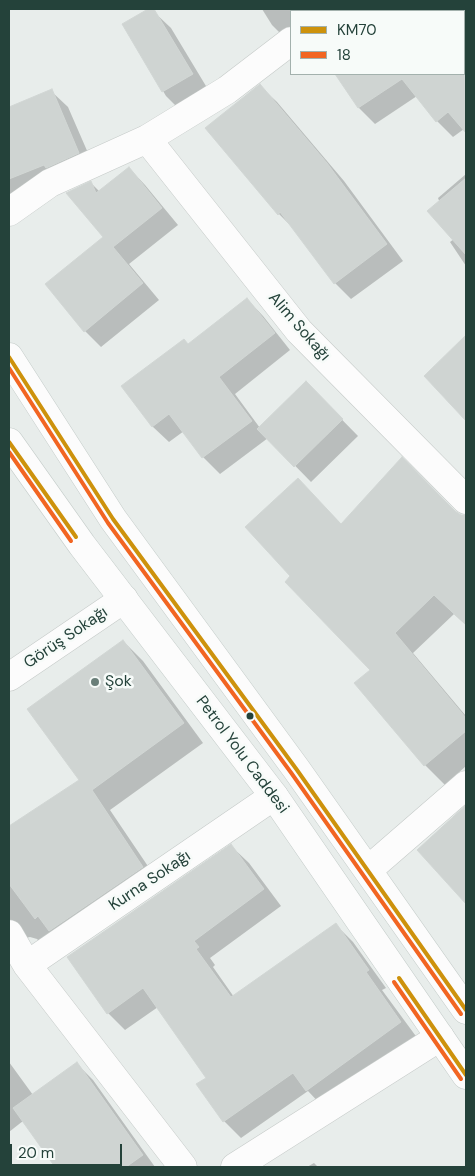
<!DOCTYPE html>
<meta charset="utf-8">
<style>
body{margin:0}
#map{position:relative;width:475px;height:1176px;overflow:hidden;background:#e8edeb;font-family:"DM Sans",sans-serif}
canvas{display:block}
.frame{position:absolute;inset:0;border:10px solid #24423a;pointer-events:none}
.legend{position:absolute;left:290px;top:10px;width:175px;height:65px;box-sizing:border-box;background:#f7fbf9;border:1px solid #a3b1ad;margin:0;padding:6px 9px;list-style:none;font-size:15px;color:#24423a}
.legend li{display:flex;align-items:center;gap:10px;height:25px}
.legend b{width:25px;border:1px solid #a3b1ad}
.scale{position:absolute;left:10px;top:1144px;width:112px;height:22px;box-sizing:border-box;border:2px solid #24423a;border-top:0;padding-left:6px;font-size:15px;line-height:18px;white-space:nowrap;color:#24423a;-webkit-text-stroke:4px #f7fbf9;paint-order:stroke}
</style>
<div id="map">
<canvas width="475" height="1176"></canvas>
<div class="frame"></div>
<ul class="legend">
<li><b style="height:6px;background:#cd920c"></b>KM70</li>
<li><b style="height:6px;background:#f26522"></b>18</li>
</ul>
<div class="scale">20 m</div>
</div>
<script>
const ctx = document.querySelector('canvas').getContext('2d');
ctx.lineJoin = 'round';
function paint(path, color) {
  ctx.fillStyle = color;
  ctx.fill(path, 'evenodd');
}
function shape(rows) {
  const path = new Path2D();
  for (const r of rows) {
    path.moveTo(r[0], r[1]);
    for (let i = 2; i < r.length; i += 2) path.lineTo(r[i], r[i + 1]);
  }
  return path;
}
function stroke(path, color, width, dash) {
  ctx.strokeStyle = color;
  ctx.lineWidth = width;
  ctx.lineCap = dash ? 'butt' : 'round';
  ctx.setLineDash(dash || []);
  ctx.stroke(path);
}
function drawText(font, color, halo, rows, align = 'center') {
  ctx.font = font + ' "DM Sans",sans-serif';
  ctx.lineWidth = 5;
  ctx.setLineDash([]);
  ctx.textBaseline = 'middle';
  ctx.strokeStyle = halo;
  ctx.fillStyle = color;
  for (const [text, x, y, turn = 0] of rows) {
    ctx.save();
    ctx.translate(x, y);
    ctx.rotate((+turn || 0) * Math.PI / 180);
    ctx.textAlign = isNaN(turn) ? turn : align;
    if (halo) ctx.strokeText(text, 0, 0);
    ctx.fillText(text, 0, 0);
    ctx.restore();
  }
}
const shadow = shape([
 [262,9,452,9,454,11,349,11,349,9,343,11,291,11,291,39,288,41,272,25],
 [154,12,171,28,212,96,183,113,166,96,126,29],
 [464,25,466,28,466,45,464,46,466,49,466,131,464,129,453,137,437,121,417,96,375,124,359,108,336,74,464,74],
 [260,86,277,102,344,181,403,261,351,299,335,283,295,230,279,214],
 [51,91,68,107,95,169,15,199,9,192,9,111],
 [129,168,145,185,178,225,129,264,159,300,101,347,85,331,104,238,91,183,100,192],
 [466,174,466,266,450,242,454,239,438,198],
 [247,299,263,316,290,350,235,394,260,428,306,383,358,436,311,482,268,438,220,474,203,457,184,431,169,442,152,426,189,345],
 [466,337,466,418,425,376],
 [298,480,342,525,455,512,462,516,466,516,466,625,454,614,413,653,466,716,466,766,445,785,425,765,356,683,372,670,292,576],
 [123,641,143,661,203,743,110,810,162,887,41,943,37,939,30,937,21,939,14,960,9,964,9,828,81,780],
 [466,809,466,902,419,850],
 [231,846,249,863,281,906,210,958,215,965,213,967,234,997,336,925,353,942,386,988,382,990,418,1039,324,1108,308,1091,241,1138,224,1121,208,1078,158,1007,125,1030,108,1013],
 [9,1062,33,1095,77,1064,93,1080,155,1167,56,1167,23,1121,9,1132],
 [314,1163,318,1167,307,1167]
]);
const building = shape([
 [148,9,154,9,193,74,162,92,122,24,148,9],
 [335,74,466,74,466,133,448,112,436,122,402,79,358,108,335,74],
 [260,84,327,163,387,244,334,284,280,212,278,215,205,128,260,84],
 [52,89,79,153,46,168,44,165,9,179,9,107,52,89],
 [129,167,162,208,113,247,143,283,84,332,45,284,103,237,66,193,91,181,96,193,129,167],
 [466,178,466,255,427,211,466,178],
 [247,298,275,333,219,377,252,421,202,458,169,414,152,427,121,386,184,339,188,344,247,298],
 [466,335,466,421,424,376,466,335],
 [306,381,343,419,294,467,257,429,306,381],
 [402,457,455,511,461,515,466,515,466,625,434,595,395,633,466,718,466,731,424,766,354,683,370,670,285,582,290,576,245,527,298,478,341,524,402,457],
 [123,640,184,723,92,790,143,867,49,931,38,916,35,919,9,884,9,826,79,780,27,709,123,640],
 [466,805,466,904,417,850,466,805],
 [231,844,264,889,194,941,199,947,196,949,231,997,336,923,369,970,366,972,401,1022,306,1091,293,1073,223,1122,196,1084,206,1078,143,988,107,1014,67,957,231,844],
 [77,1062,143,1155,126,1167,55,1167,13,1108,77,1062]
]);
const minor = shape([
 [330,11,333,9],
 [147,139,299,331,466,500],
 [9,212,50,183,147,139,227,90,291,41],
 [9,677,124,599],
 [368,870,466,785],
 [9,934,27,965,183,1167],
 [27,965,274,796],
 [235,1167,440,1037]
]);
const secondary = shape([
 [9,357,113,519,297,770,466,1010],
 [9,442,82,545,274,796,466,1075]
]);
const bus1 = shape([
 [9,357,113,519,297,770,466,1010],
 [9,442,76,537],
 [399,978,466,1075]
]);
const bus2 = shape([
 [9,368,108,523,292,774,461,1014],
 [9,452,71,541],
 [394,982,461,1079]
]);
const markers = [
 [95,682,5,"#697e78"],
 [250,716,4.5,"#24423a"]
];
const streetNames = [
 ["Alim Sokağı",299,327,49],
 ["Görüş Sokağı",66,638,-34],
 ["Petrol Yolu Caddesi",242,755,53],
 ["Kurna Sokağı",150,881,-34]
];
const poiNames = [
 ["Şok",105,682]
];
paint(shadow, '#0003');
paint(building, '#cfd4d2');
stroke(building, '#d1d6d4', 1);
stroke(minor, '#c5cac8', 29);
stroke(secondary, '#c3cbc8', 29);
stroke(minor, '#fcfcfc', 28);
stroke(secondary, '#fcfcfc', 28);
stroke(bus1, '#cd920c', 4);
stroke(bus2, '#f26522', 4);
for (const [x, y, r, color] of markers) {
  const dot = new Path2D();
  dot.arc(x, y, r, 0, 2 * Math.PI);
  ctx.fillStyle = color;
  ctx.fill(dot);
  stroke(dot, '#f7fbf9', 2);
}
drawText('16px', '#24423a', '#f7fbf9', streetNames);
drawText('16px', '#24423a', '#f7fbf9', poiNames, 'left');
</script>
